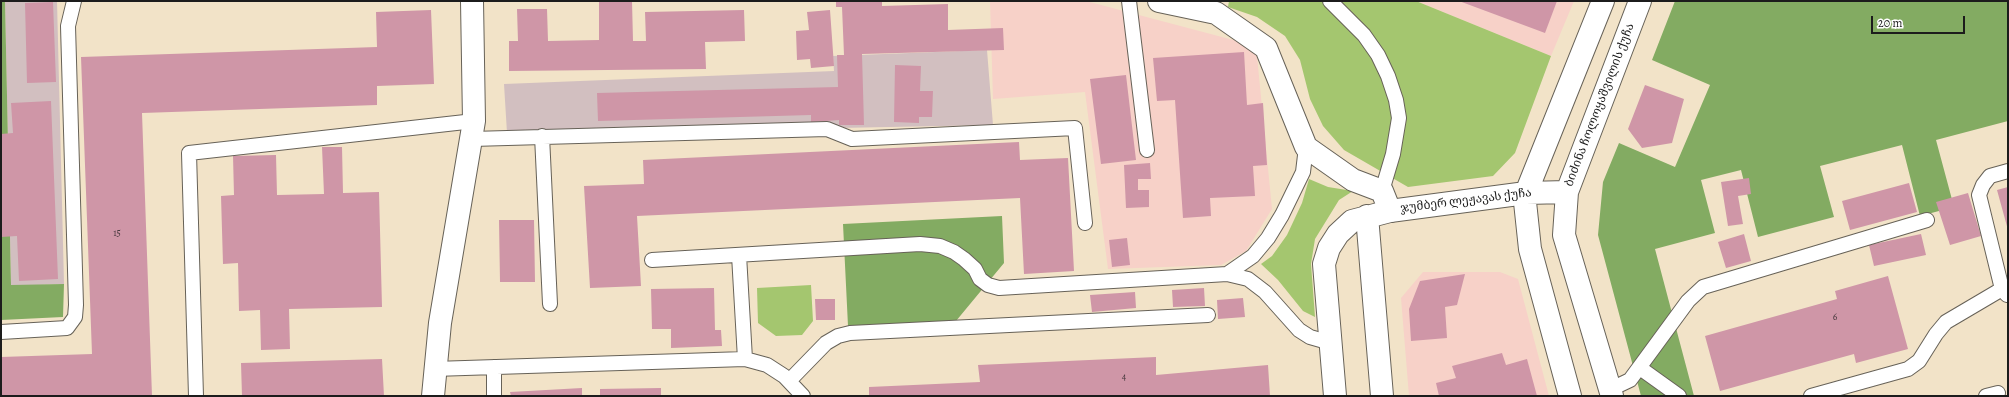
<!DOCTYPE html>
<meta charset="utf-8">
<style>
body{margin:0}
#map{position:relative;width:2009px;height:397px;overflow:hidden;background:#f2e3c8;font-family:Alegreya,serif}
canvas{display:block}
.frame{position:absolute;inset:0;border:2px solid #1c1c1c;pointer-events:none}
.scale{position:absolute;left:1871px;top:16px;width:94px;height:18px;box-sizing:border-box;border:2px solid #1c1c1c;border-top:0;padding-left:5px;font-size:12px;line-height:14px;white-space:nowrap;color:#1c1c1c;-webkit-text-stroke:3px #fff;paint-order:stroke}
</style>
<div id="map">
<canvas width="2009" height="397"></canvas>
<div class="frame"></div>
<div class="scale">20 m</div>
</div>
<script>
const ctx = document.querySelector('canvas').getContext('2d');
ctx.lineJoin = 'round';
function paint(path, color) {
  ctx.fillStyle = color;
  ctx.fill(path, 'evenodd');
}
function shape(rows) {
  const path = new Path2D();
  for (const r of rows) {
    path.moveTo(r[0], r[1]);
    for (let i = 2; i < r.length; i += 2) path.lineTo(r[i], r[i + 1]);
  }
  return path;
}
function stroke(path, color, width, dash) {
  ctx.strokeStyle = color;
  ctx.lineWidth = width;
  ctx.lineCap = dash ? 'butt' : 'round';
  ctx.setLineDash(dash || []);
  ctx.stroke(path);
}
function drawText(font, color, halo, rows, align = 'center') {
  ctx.font = font + ' Alegreya,"Noto Serif Georgian",serif';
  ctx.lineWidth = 3.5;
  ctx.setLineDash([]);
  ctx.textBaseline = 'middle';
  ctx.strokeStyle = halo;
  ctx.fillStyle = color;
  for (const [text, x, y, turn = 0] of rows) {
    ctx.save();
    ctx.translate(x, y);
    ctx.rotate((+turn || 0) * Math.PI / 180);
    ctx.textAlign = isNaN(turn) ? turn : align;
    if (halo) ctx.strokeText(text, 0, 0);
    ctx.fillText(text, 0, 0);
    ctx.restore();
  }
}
const built = shape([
 [990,1,1086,1,1256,46,1272,209,1246,251,1221,265,1108,269,1085,92,993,99],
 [1416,1,1574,1,1551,56],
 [1423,272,1500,272,1518,279,1549,396,1409,396,1401,298]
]);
const industrial = shape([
 [5,1,57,1,64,284,11,286],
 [987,50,993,125,838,128,833,123,507,133,504,84,834,71,833,56]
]);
const green = shape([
 [1229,1,1416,1,1551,56,1515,153,1493,176,1408,187,1344,150,1323,126,1310,99,1300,60,1285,36,1257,17,1228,7],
 [1309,179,1328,187,1353,191,1339,200,1315,239,1311,264,1315,317,1303,311,1278,280,1261,264,1272,256,1287,235,1302,203],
 [811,285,813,321,802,335,776,336,758,323,757,288]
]);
const forest = shape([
 [1,1,5,1,11,285,64,284,63,317,1,320],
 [1675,1,2008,1,2008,121,1936,140,1954,207,1920,216,1902,145,1820,166,1834,217,1758,237,1741,170,1701,180,1715,233,1655,249,1694,396,1641,396,1598,235,1603,182,1619,143,1675,167,1710,85,1652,60],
 [1002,216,1004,263,956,321,848,326,843,224]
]);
const building = shape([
 [599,1,632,1,633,41,646,41,645,12,744,10,745,41,705,42,706,69,509,71,509,41,518,41,517,9,547,9,548,41,599,40],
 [836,1,882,1,882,6,948,4,948,30,1003,28,1004,50,862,54,864,125,839,125,839,120,811,122,811,115,598,121,597,93,838,87,837,55,844,55,842,7,836,7],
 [1459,1,1557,1,1545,33],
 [53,2,56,82,27,83,25,3],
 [431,10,434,84,377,86,377,105,142,113,152,396,1,396,1,357,92,354,81,57,377,47,376,12],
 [830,10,834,66,811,68,810,59,797,60,796,31,809,30,807,12],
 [1244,52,1247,105,1263,103,1267,165,1253,166,1255,196,1210,198,1211,216,1183,218,1175,100,1157,101,1153,58],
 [895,65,921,66,920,91,933,91,932,117,919,117,919,123,894,122],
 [1126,75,1136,160,1101,164,1090,79],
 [1645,85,1684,99,1672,143,1642,148,1628,129],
 [51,101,58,279,19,281,17,236,1,237,1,134,13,133,11,103],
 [1019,142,1020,160,1068,158,1074,271,1024,274,1020,198,637,216,641,286,590,288,584,186,644,184,643,160],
 [322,147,342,147,343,193,379,192,382,307,289,309,290,349,261,350,260,310,239,311,238,263,223,264,221,196,234,195,233,156,276,155,277,195,324,194],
 [1150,163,1151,179,1138,179,1138,190,1149,190,1149,207,1126,208,1124,165],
 [1749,178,1751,194,1738,196,1743,224,1728,226,1721,182],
 [1909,183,1917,212,1850,230,1842,201],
 [2008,187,2008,230,1997,190],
 [1968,193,1981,236,1950,245,1936,202],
 [499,220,534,220,535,282,500,282],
 [1744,234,1751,261,1726,268,1718,242],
 [1921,234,1926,255,1874,266,1869,245],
 [1127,238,1130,265,1112,267,1109,240],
 [1465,274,1457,305,1445,307,1447,338,1411,341,1409,309,1420,281],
 [1888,276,1908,349,1856,363,1854,354,1720,391,1705,336,1837,299,1835,291],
 [714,288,715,330,721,330,722,346,671,348,671,329,652,329,651,289],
 [1204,288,1205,306,1173,307,1172,290],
 [1135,292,1136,308,1092,312,1090,295],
 [1243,298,1245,317,1218,319,1217,300],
 [815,299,835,299,835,320,816,320],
 [1502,353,1506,365,1527,359,1537,396,1439,396,1436,383,1456,378,1452,366],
 [1156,357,1156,375,1268,365,1270,396,869,396,869,387,980,382,978,365],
 [382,359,384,396,242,396,241,363],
 [582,388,582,396,511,396,510,392],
 [661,388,661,396,600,396,600,389]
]);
const service = shape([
 [1129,1,1147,150],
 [1330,1,1364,35,1378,55,1388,76,1396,100,1399,118,1393,154,1382,191],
 [542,136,550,304],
 [472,139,827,129,852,139,1075,128,1085,223],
 [739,255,745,359],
 [652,260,920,244,940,246,954,252,964,259,975,269,980,279,988,285,999,288,1227,274,1248,279,1265,292,1299,330,1310,337,1331,343],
 [1227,274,1253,256,1268,238,1282,215,1303,172,1306,147],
 [2007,295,2002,289,1979,195,1983,185,1990,176,2008,171],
 [1,332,67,328,75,317,76,305,68,26,74,1],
 [1640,368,1679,396],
 [434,369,745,359,767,365,784,376,803,396],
 [789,381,826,343,838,336,850,333,1208,315],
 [1611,389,1630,380,1688,301,1703,287,1927,220],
 [196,396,189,153,474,121],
 [494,396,494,367],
 [1811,396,1908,369,1919,361,1936,334,1946,322,2002,289],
 [1986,396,1998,393]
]);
const minor = shape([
 [1159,1,1216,13,1266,48,1306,147,1353,180,1382,191,1390,211],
 [433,396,440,323,474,121,472,1]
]);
const tertiary = shape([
 [1367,216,1382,396],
 [1335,396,1324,264,1329,248,1338,234,1352,221,1390,211,1526,193,1567,192],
 [1570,396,1530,249,1525,202,1526,193,1603,1],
 [1612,396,1564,235,1567,192,1640,1]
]);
const numberNames = [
 ["15",117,234],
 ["6",1835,318],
 ["4",1124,378]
];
const streetNames = [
 ["ბიძინა ჩოლოყაშვილის ქუჩა",1600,105,-69],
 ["ჯუმბერ ლეჟავას ქუჩა",1466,201,-7]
];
paint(built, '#f7d1c8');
paint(industrial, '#d2bfc0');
paint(green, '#a4c66f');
paint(forest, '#83ab62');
paint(building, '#cf96a7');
stroke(service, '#676258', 16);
stroke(minor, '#676258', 24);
stroke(tertiary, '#676258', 24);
stroke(service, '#fff', 14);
stroke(minor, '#fff', 22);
stroke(tertiary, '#fff', 22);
drawText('10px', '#493a3f', null, numberNames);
drawText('12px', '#1c1c1c', '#fff', streetNames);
</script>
